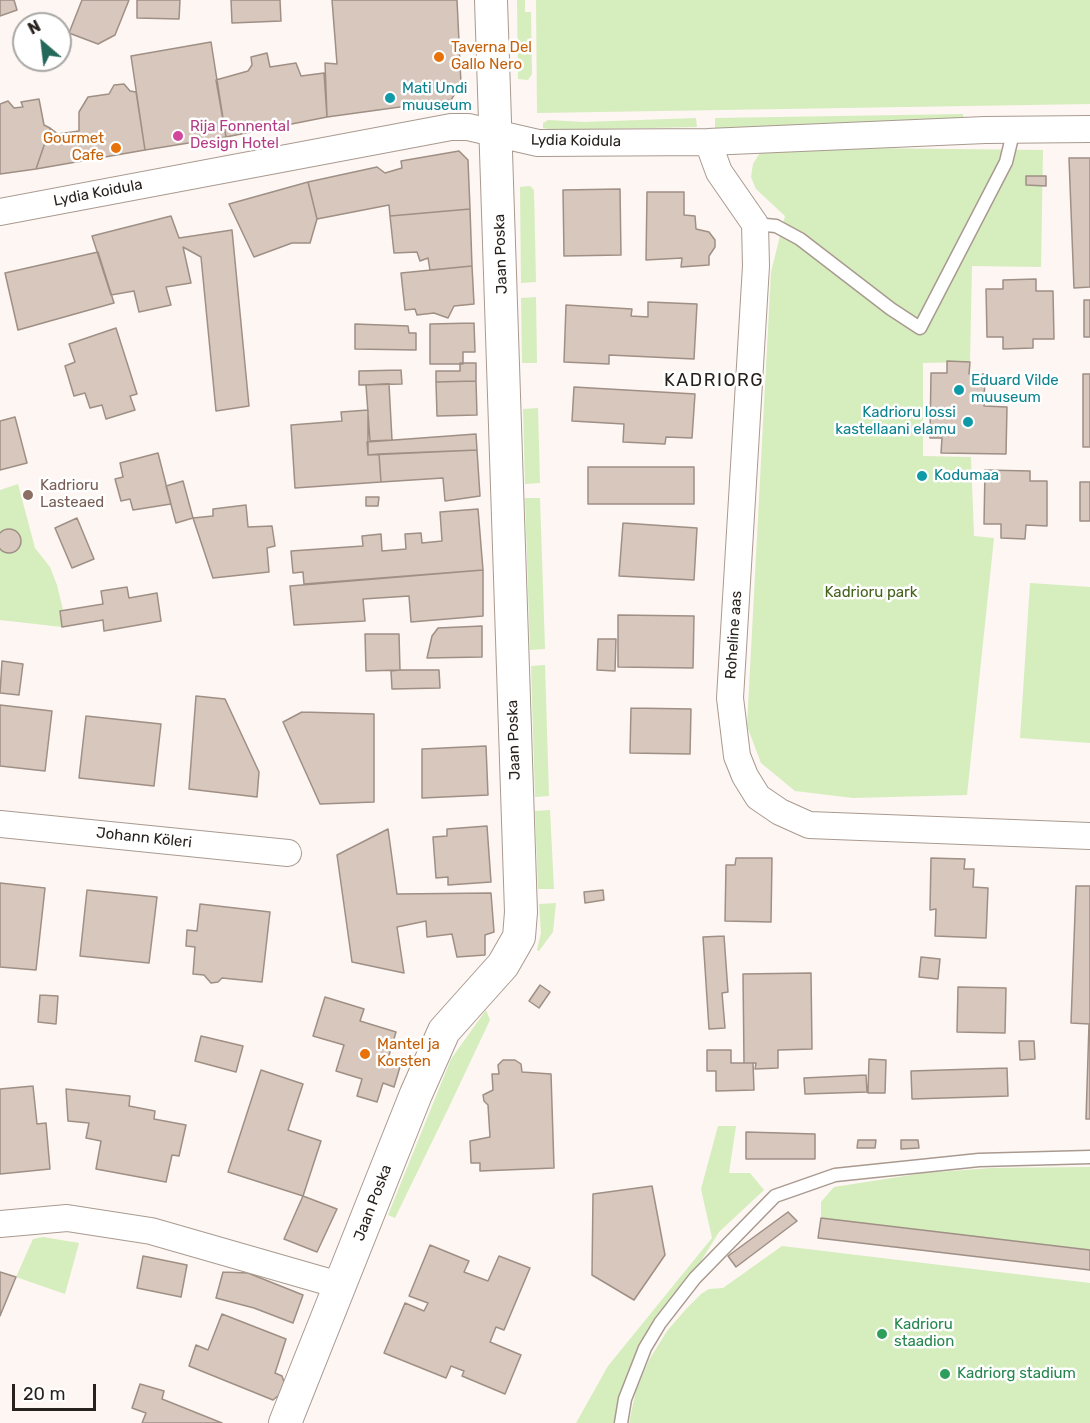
<!DOCTYPE html>
<meta charset="utf-8">
<style>
body{margin:0}
#map{position:relative;width:1090px;height:1423px;overflow:hidden;background:#fdf6f2;font-family:Rubik,sans-serif}
canvas{display:block}
.north{position:absolute;left:12px;top:12px;width:60px;height:60px;box-sizing:border-box;background:#fff;border:2px solid #a9a7a5;border-radius:50%;rotate:332deg;font-size:16px;font-weight:700;line-height:24px;text-align:center;color:#28221e}
.north::after{content:'';display:block;margin:auto;width:21px;height:27px;background:#246859;clip-path:polygon(50% 0,100% 100%,50% 72%,0 100%)}
.scale{position:absolute;left:12px;top:1384px;width:84px;height:27px;box-sizing:border-box;border:3px solid #28221e;border-top:0;padding-left:8px;font-size:18px;line-height:21px;white-space:nowrap;color:#28221e;-webkit-text-stroke:4px #fff;paint-order:stroke}
</style>
<div id="map">
<canvas width="1090" height="1423"></canvas>
<div class="north">N</div>
<div class="scale">20 m</div>
</div>
<script>
const ctx = document.querySelector('canvas').getContext('2d');
ctx.lineJoin = 'round';
function paint(path, color) {
  ctx.fillStyle = color;
  ctx.fill(path, 'evenodd');
}
function shape(rows) {
  const path = new Path2D();
  for (const r of rows) {
    if (r.length === 3) {
      path.moveTo(r[0] + r[2], r[1]);
      path.arc(r[0], r[1], r[2], 0, 2 * Math.PI);
      continue;
    }
    path.moveTo(r[0], r[1]);
    for (let i = 2; i < r.length; i += 2) path.lineTo(r[i], r[i + 1]);
  }
  return path;
}
function stroke(path, color, width, dash) {
  ctx.strokeStyle = color;
  ctx.lineWidth = width;
  ctx.lineCap = dash ? 'butt' : 'round';
  ctx.setLineDash(dash || []);
  ctx.stroke(path);
}
function drawText(font, color, halo, rows, align = 'center') {
  ctx.font = font + ' Rubik,sans-serif';
  ctx.lineWidth = 5;
  ctx.setLineDash([]);
  ctx.textBaseline = 'middle';
  ctx.strokeStyle = halo;
  ctx.fillStyle = color;
  for (const [text, x, y, turn = 0] of rows) {
    ctx.save();
    ctx.translate(x, y);
    ctx.rotate((+turn || 0) * Math.PI / 180);
    ctx.textAlign = isNaN(turn) ? turn : align;
    if (halo) ctx.strokeText(text, 0, 0);
    ctx.fillText(text, 0, 0);
    ctx.restore();
  }
}
const green = shape([
 [517,0,525,0,525,12,531,12,532,74,528,80,518,79],
 [536,0,1090,0,1090,104,537,113],
 [963,114,964,124,715,128,715,118],
 [696,118,697,127,554,130,543,128,543,123,548,120,584,122],
 [770,147,1043,150,1041,267,972,266,970,362,923,363,923,456,971,457,974,536,994,538,967,795,853,798,795,791,761,763,747,726,771,272,785,216,756,189,751,177,753,164,761,151],
 [530,186,534,190,536,282,521,283,520,187],
 [536,297,537,363,522,363,521,298],
 [538,408,540,483,525,484,523,409],
 [18,484,35,548,50,567,57,585,63,610,60,611,62,627,0,620,0,490],
 [525,498,540,498,545,649,530,650],
 [1030,583,1090,587,1090,743,1020,738],
 [545,665,549,796,535,797,531,666],
 [550,810,554,889,538,889,535,811],
 [556,903,553,932,539,951,537,950,541,933,539,904],
 [486,1010,490,1020,448,1109,395,1218,388,1215,451,1059],
 [718,1126,736,1126,729,1173,750,1173,764,1190,719,1232,686,1285,657,1321,616,1423,576,1423,608,1366,712,1238,701,1189],
 [1090,1167,1090,1250,821,1218,821,1202,834,1187,924,1173,991,1168],
 [43,1237,79,1243,65,1294,16,1277,33,1239],
 [782,1246,1090,1283,1090,1423,629,1423,636,1390,649,1360,667,1331,687,1308,701,1294,709,1289,723,1288]
]);
const building = shape([
 [0,0,14,0,17,10,0,16,0,0],
 [82,0,129,0,115,35,98,44,69,33,82,0],
 [137,0,180,0,179,19,137,18,137,0],
 [231,0,280,0,281,21,232,23,231,0],
 [332,0,457,0,461,84,451,100,327,117,325,63,337,64,332,0],
 [211,42,226,137,145,150,131,56,211,42],
 [267,53,270,67,296,63,301,76,324,73,327,117,226,137,216,80,248,71,252,65,251,57,267,53],
 [124,84,130,91,136,92,145,150,36,169,50,128,58,134,79,131,79,112,88,97,109,94,114,85,124,84],
 [39,99,44,125,50,128,36,169,0,174,0,104,8,101,14,108,23,107,21,102,39,99],
 [459,151,468,160,470,209,390,216,389,205,317,219,308,182,377,167,385,173,402,168,401,161,459,151],
 [1069,158,1090,158,1090,287,1074,288,1069,158],
 [1026,176,1046,176,1046,186,1026,185,1026,176],
 [308,182,317,219,310,243,292,243,254,257,229,204,308,182],
 [620,189,621,255,564,256,563,190,620,189],
 [647,192,684,192,684,215,695,216,696,229,709,232,715,240,715,247,709,256,709,265,681,267,682,258,646,260,647,192],
 [470,209,472,266,430,270,428,258,420,261,417,252,394,253,390,216,470,209],
 [171,216,179,238,232,230,249,406,216,411,201,257,183,247,191,283,166,287,171,305,139,312,134,291,111,295,92,236,171,216],
 [98,252,114,303,18,330,5,273,98,252],
 [472,266,474,304,454,306,448,318,434,313,417,315,415,309,405,310,401,273,472,266],
 [1036,279,1036,291,1053,291,1054,339,1033,339,1033,348,1003,349,1003,337,987,337,986,289,1003,289,1003,280,1036,279],
 [1084,300,1090,300,1090,337,1084,337,1084,300],
 [648,302,697,304,694,359,609,355,609,364,564,362,566,305,632,309,631,316,648,317,648,302],
 [474,323,475,352,463,352,463,364,430,364,430,324,474,323],
 [355,324,408,326,409,333,416,333,416,350,355,349,355,324],
 [116,328,137,394,130,396,135,410,106,419,102,405,90,408,85,393,74,396,65,366,75,362,69,344,116,328],
 [947,361,970,362,969,374,985,374,984,406,1007,407,1006,454,941,453,942,438,930,438,931,373,947,373,947,361],
 [460,363,476,363,476,381,436,382,436,371,460,371,460,363],
 [401,370,402,384,359,385,359,371,401,370],
 [1083,374,1090,374,1090,447,1083,447,1083,374],
 [476,381,477,415,437,416,436,382,476,381],
 [389,384,392,440,370,441,366,385,389,384],
 [574,387,695,394,692,438,666,437,665,444,623,442,624,424,572,421,574,387],
 [368,410,368,455,379,454,381,482,295,488,291,425,342,421,341,412,368,410],
 [15,417,27,463,0,470,0,421,15,417],
 [476,434,477,450,368,455,367,442,476,434],
 [477,450,480,496,445,501,443,478,381,482,379,454,477,450],
 [158,453,171,504,133,510,130,499,121,501,115,479,123,477,120,463,158,453],
 [588,467,694,467,694,504,588,504,588,467],
 [985,470,1030,471,1030,481,1047,481,1047,526,1026,525,1025,539,1001,538,1001,524,984,524,985,470],
 [183,481,193,518,176,523,166,486,183,481],
 [1080,482,1090,482,1090,521,1080,521,1080,482],
 [366,497,379,497,378,506,366,506,366,497],
 [246,505,248,527,272,526,275,546,267,548,269,572,213,578,193,518,213,516,213,509,246,505],
 [478,509,483,570,304,584,303,572,293,573,291,551,363,546,362,536,381,534,382,551,406,549,405,534,421,533,422,543,442,541,440,512,478,509],
 [77,518,94,559,72,568,55,528,77,518],
 [623,523,697,528,694,580,619,576,623,523],
 [9,541,12],
 [483,570,483,616,411,622,409,596,363,599,365,621,294,625,290,586,483,570],
 [127,587,129,598,157,593,161,621,104,631,103,620,62,627,60,611,103,604,101,591,127,587],
 [618,615,694,616,693,668,618,667,618,615],
 [482,626,482,657,427,658,432,636,438,628,482,626],
 [365,634,399,634,400,670,366,671,365,634],
 [598,639,616,639,615,671,597,670,598,639],
 [2,661,23,664,19,695,0,693,2,661],
 [400,670,439,670,440,688,392,689,391,671,400,670],
 [196,696,225,699,259,772,257,797,189,789,196,696],
 [0,705,52,711,45,771,0,766,0,705],
 [631,708,691,709,690,754,630,753,631,708],
 [302,712,374,714,374,802,320,804,283,722,302,712],
 [86,716,161,724,154,786,79,778,86,716],
 [486,746,488,795,422,798,422,749,486,746],
 [487,826,491,882,448,885,448,877,436,878,433,837,447,836,447,829,487,826],
 [388,829,397,894,491,893,494,932,485,935,485,955,457,957,452,934,427,937,426,921,397,927,404,973,352,962,337,855,388,829],
 [736,858,772,858,771,922,725,921,726,865,735,865,736,858],
 [931,858,965,859,964,869,974,869,973,887,988,888,986,938,935,936,936,909,930,910,931,858],
 [0,883,45,888,36,970,0,967,0,883],
 [1076,886,1090,886,1090,1119,1086,1119,1089,1024,1071,1023,1076,886],
 [87,890,157,897,149,963,80,956,87,890],
 [603,890,604,900,585,903,584,892,603,890],
 [200,904,270,912,262,982,222,978,218,982,211,983,204,975,193,974,195,947,186,946,187,930,197,931,200,904],
 [724,936,728,992,722,993,725,1028,709,1029,703,937,724,936],
 [921,957,940,959,938,979,919,977,921,957],
 [811,973,812,1049,778,1050,778,1068,755,1069,756,1063,744,1063,743,974,811,973],
 [540,985,550,992,539,1008,529,1001,540,985],
 [958,987,1006,988,1005,1033,957,1032,958,987],
 [40,995,58,996,56,1024,38,1022,40,995],
 [325,997,364,1009,360,1021,396,1032,387,1062,400,1067,394,1087,383,1083,377,1102,357,1096,362,1079,336,1071,344,1045,313,1036,325,997],
 [201,1036,243,1046,236,1072,195,1061,201,1036],
 [1019,1041,1034,1041,1035,1059,1020,1060,1019,1041],
 [707,1050,731,1050,731,1063,753,1063,754,1090,716,1091,716,1071,707,1071,707,1050],
 [869,1059,886,1060,885,1093,868,1093,869,1059],
 [503,1060,515,1060,521,1064,522,1072,551,1074,554,1168,480,1171,480,1163,471,1163,470,1141,490,1137,488,1105,484,1101,483,1095,493,1090,492,1074,499,1074,498,1065,503,1060],
 [1007,1068,1008,1096,912,1099,911,1071,1007,1068],
 [261,1070,303,1084,288,1130,321,1141,303,1196,228,1172,261,1070],
 [866,1075,867,1092,805,1094,804,1078,866,1075],
 [33,1086,37,1124,46,1123,50,1169,0,1174,0,1089,33,1086],
 [66,1089,130,1096,129,1106,155,1111,154,1119,186,1125,179,1156,172,1155,166,1182,96,1169,101,1141,86,1138,89,1123,68,1121,66,1089],
 [746,1132,815,1134,815,1159,746,1159,746,1132],
 [858,1140,876,1140,875,1148,857,1148,858,1140],
 [901,1140,918,1140,919,1148,901,1149,901,1140],
 [652,1186,665,1255,634,1300,592,1275,593,1194,652,1186],
 [303,1196,337,1209,317,1252,284,1239,303,1196],
 [788,1212,797,1221,736,1267,728,1256,788,1212],
 [821,1218,1090,1250,1090,1270,818,1238,821,1218],
 [430,1245,469,1261,464,1272,488,1281,499,1256,530,1268,504,1330,496,1327,490,1342,521,1355,505,1394,462,1376,464,1371,451,1366,446,1378,384,1353,405,1303,424,1311,428,1303,409,1296,430,1245],
 [143,1256,187,1265,181,1297,137,1288,143,1256],
 [0,1272,16,1277,0,1316,0,1272],
 [223,1272,248,1273,303,1295,293,1323,254,1308,216,1298,223,1272],
 [222,1314,286,1339,275,1373,282,1376,284,1382,279,1395,273,1400,189,1366,196,1345,208,1350,222,1314],
 [140,1384,164,1391,162,1399,222,1423,142,1423,146,1413,132,1408,140,1384]
]);
const service = shape([
 [755,224,776,226,800,239,891,309,920,328,1006,162,1014,129],
 [621,1423,625,1399,645,1348,660,1323,695,1278,775,1196,835,1175,979,1160,1090,1157]
]);
const minor = shape([
 [708,142,719,172,755,224,756,266,730,698,737,756,745,776,758,797,780,812,809,825,1090,836],
 [0,212,451,127,468,127,538,143,708,142,985,130,1090,129],
 [0,824,288,853],
 [0,1224,67,1218,151,1231,339,1285]
]);
const tertiary = shape([
 [285,1423,416,1094,444,1031,503,965,519,937,521,912,491,0]
]);
const markers = [
 [439,57,6,"#e8710a"],
 [390,98,6,"#0f9aa8"],
 [178,136,6,"#d1479c"],
 [116,148,6,"#e8710a"],
 [959,390,6,"#0f9aa8"],
 [968,422,6,"#0f9aa8"],
 [922,476,6,"#0f9aa8"],
 [28,495,6,"#8d6e63"],
 [365,1054,6,"#e8710a"],
 [882,1334,6,"#2e9e5b"],
 [945,1374,6,"#2e9e5b"]
];
const foodNames = [
 ["Taverna Del",451,48],
 ["Gallo Nero",451,65],
 ["Gourmet",104,139,"right"],
 ["Cafe",104,156,"right"],
 ["Mantel ja",377,1045],
 ["Korsten",377,1062]
];
const cultureNames = [
 ["Mati Undi",402,89],
 ["muuseum",402,106],
 ["Eduard Vilde",971,381],
 ["muuseum",971,398],
 ["Kadrioru lossi",956,413,"right"],
 ["kastellaani elamu",956,430,"right"],
 ["Kodumaa",934,476]
];
const hotelNames = [
 ["Rija Fonnental",190,127],
 ["Design Hotel",190,144]
];
const streetNames = [
 ["Lydia Koidula",576,141,1],
 ["Lydia Koidula",98,193,-11],
 ["Jaan Poska",501,254,-92],
 ["Roheline aas",734,635,-86],
 ["Jaan Poska",514,740,-92],
 ["Johann Köleri",144,838,6],
 ["Jaan Poska",373,1203,-69]
];
const educationNames = [
 ["Kadrioru",40,486],
 ["Lasteaed",40,503]
];
const parkNames = [
 ["Kadrioru park",871,593]
];
const leisureNames = [
 ["Kadrioru",894,1325],
 ["staadion",894,1342],
 ["Kadriorg stadium",957,1374]
];
const quarterNames = [
 ["KADRIORG",714,381]
];
paint(green, '#d6edbe');
paint(building, '#d7c7bc');
stroke(building, '#9f8f85', 1.5);
stroke(service, '#a99a90', 15);
stroke(minor, '#a99a90', 28);
stroke(tertiary, '#a99a90', 34);
stroke(service, '#fff', 12);
stroke(minor, '#fff', 26);
stroke(tertiary, '#fff', 32);
for (const [x, y, r, color] of markers) {
  const dot = new Path2D();
  dot.arc(x, y, r, 0, 2 * Math.PI);
  ctx.fillStyle = color;
  ctx.fill(dot);
  stroke(dot, '#fff', 2);
}
drawText('15px', '#c56008', '#fff', foodNames, 'left');
drawText('15px', '#0d838f', '#fff', cultureNames, 'left');
drawText('15px', '#b23c85', '#fff', hotelNames, 'left');
drawText('15px', '#28221e', '#fff', streetNames);
drawText('15px', '#785e54', '#fff', educationNames, 'left');
drawText('15px', '#45621c', '#fff', parkNames);
drawText('15px', '#27864d', '#fff', leisureNames, 'left');
ctx.letterSpacing = '1.5px';
drawText('18px', '#28221e', '#fff', quarterNames);
ctx.letterSpacing = '0px';
</script>
